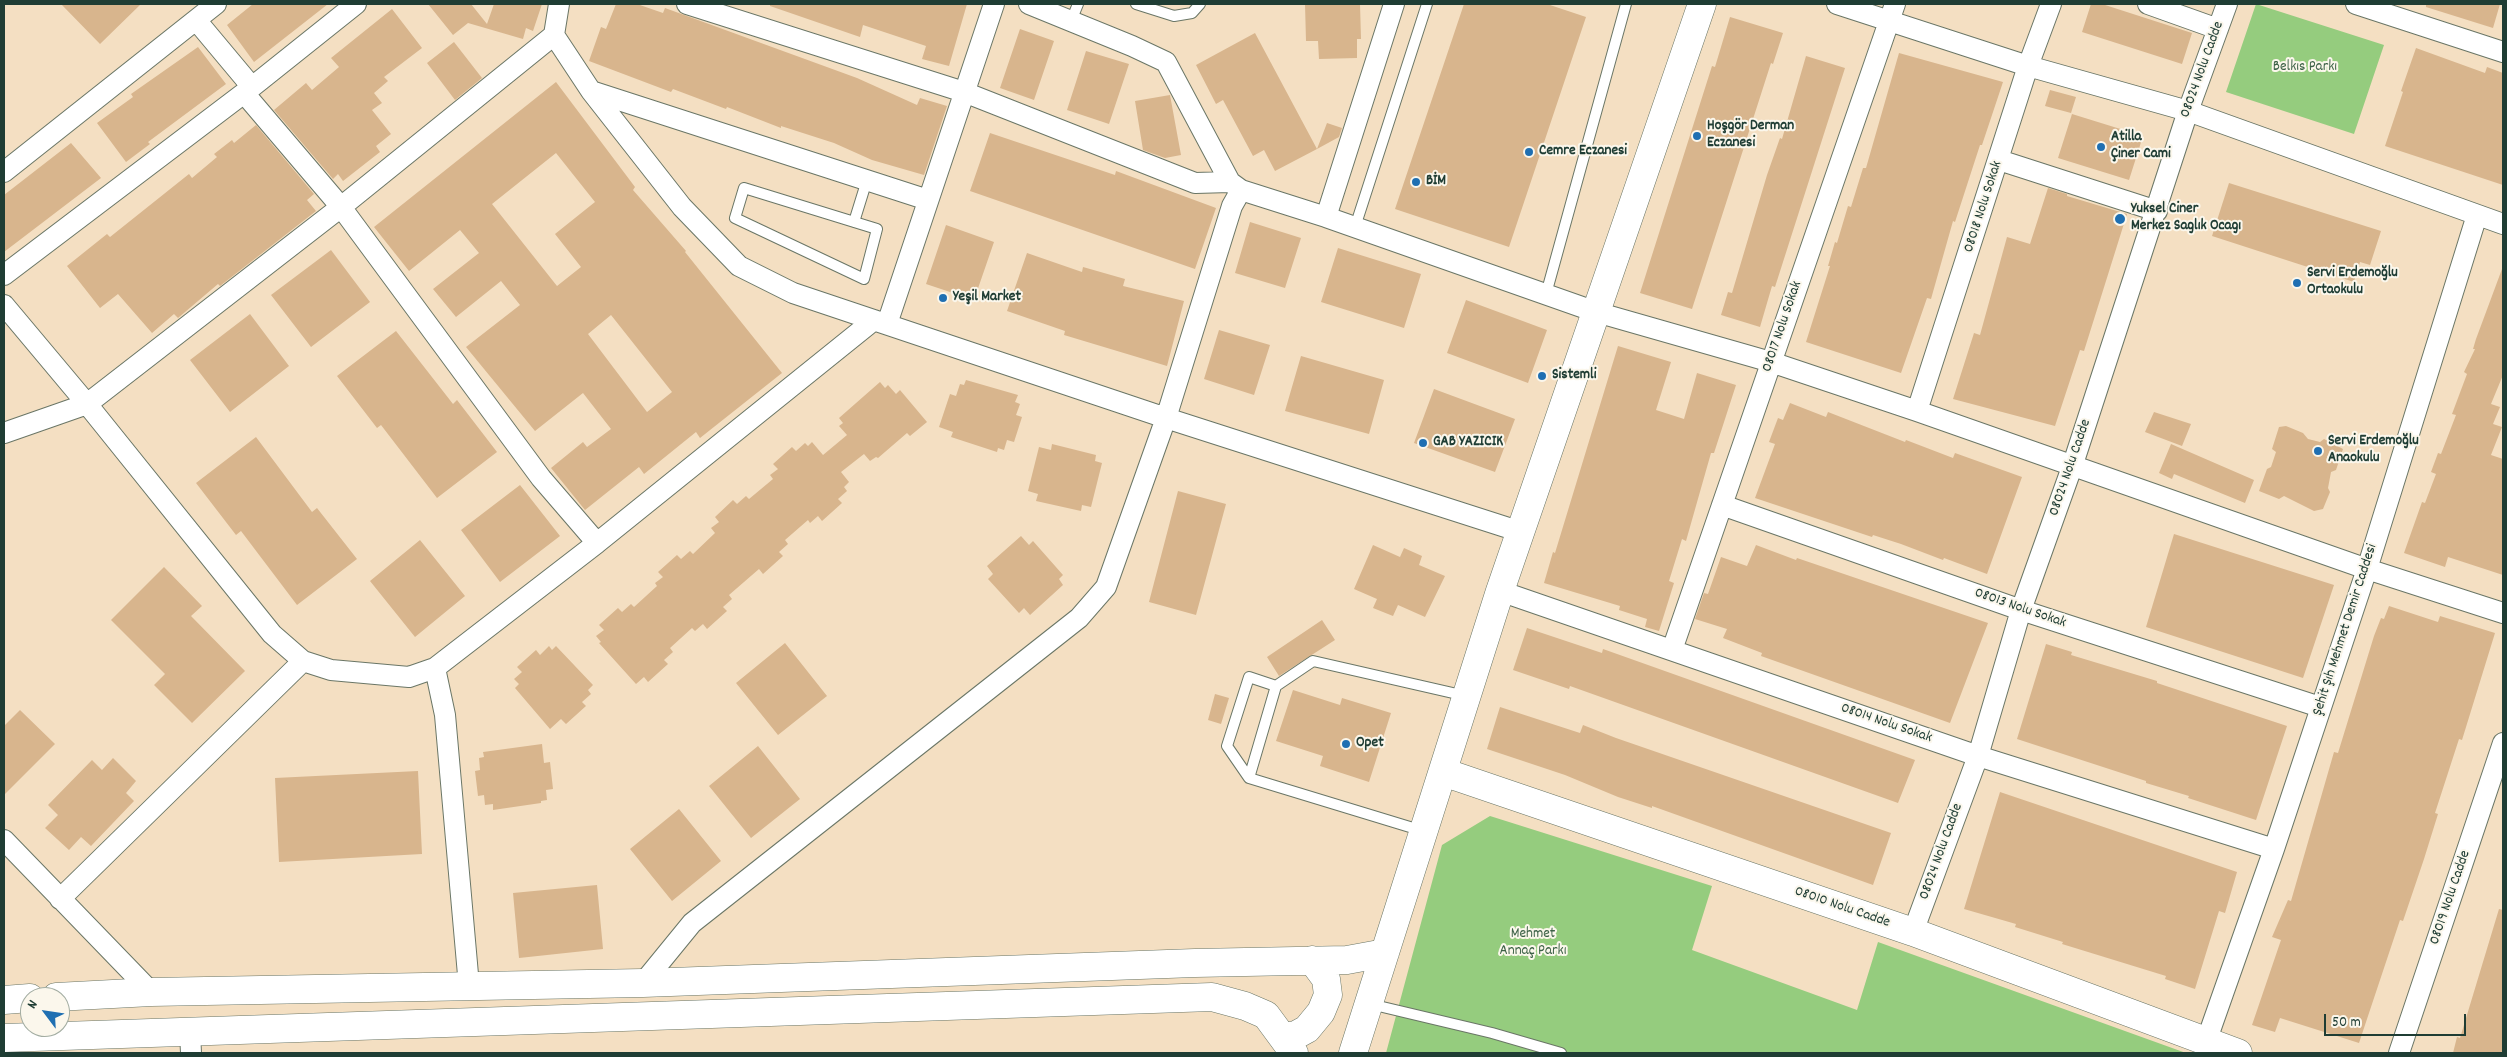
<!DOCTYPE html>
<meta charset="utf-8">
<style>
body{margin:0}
#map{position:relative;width:2507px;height:1057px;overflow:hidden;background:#f4dfc2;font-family:Dekko,sans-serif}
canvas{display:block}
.frame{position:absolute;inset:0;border:5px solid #1f3d34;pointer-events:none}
.north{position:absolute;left:20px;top:987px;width:50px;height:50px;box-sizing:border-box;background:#fbf7ec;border:1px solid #a3ada2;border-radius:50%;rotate:301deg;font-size:14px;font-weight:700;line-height:20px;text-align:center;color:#1f3d34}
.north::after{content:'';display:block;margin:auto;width:18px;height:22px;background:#1f6fb2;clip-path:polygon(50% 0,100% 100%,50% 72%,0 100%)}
.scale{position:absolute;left:2324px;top:1014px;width:142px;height:22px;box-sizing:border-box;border:2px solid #1f3d34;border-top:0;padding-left:6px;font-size:15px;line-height:18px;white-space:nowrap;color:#1f3d34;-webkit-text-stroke:4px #fbf7ec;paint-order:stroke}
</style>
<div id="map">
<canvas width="2507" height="1057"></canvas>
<div class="frame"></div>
<div class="north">N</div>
<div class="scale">50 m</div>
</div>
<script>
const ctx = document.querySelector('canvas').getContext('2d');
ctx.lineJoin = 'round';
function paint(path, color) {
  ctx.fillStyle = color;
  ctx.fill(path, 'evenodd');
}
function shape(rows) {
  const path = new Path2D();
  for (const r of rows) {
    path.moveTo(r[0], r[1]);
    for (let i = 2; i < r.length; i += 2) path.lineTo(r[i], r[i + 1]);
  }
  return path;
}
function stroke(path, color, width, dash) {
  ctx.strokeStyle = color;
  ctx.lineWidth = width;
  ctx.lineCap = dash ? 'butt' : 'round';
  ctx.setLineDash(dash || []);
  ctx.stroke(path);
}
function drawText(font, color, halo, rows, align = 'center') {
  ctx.font = font + ' Dekko,sans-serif';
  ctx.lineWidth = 4;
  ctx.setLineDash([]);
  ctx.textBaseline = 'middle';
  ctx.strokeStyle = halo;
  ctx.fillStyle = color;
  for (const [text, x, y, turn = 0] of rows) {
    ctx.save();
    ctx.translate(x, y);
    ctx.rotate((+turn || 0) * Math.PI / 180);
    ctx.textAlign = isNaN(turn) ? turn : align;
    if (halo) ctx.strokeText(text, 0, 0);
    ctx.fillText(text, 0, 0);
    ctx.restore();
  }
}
const green = shape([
 [2256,4,2384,45,2354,134,2226,92],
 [1490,816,1712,886,1692,950,1857,1010,1878,942,2186,1053,1386,1053,1442,845]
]);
const building = shape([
 [61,4,141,4,100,44],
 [253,4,328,4,254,62,227,25],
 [428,4,471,4,487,24,494,4,542,4,533,31,526,28,523,39,468,23,453,35],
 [616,4,637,4,663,13,665,8,857,78,917,105,920,98,947,106,924,175,872,160,834,143,781,126,781,128,727,107,726,109,673,89,671,92,589,61,601,27,606,29],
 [770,4,967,4,949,66,922,59,926,46,863,25,860,37,770,6],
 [1305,4,1360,4,1361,39,1357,39,1357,58,1319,59,1318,41,1306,41],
 [1464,4,1547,4,1586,17,1509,247,1395,209],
 [2091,4,2102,4,2192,33,2182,64,2082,32],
 [2426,4,2500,4,2493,28,2426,7],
 [392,9,422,48,384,77,388,81,374,93,382,103,372,110,391,134,376,146,380,152,343,181,338,174,333,179,274,110,306,83,312,90,339,67,331,58],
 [1730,17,1783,33,1773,64,1771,63,1692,309,1640,293,1712,66,1715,67],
 [1020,29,1054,41,1034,100,1000,88],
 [1255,33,1317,149,1275,171,1264,150,1253,156,1223,100,1216,104,1196,65],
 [454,42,482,78,455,100,427,63],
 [198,47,226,84,148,142,150,144,126,162,97,123,133,97,131,94],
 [2416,48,2485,73,2487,67,2503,73,2503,185,2385,146,2403,92,2401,91],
 [1086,51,1129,64,1109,124,1067,110],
 [1899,53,2003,82,1982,145,1980,145,1955,222,1953,221,1931,299,1927,298,1901,373,1806,342,1830,266,1828,266,1835,242,1837,243,1848,206,1851,207,1863,168,1866,168],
 [1806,56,1845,68,1775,287,1772,286,1760,327,1721,315,1728,292,1732,293,1767,175,1780,138,1782,139],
 [556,82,635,187,633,190,686,251,685,252,782,373,700,438,696,432,644,474,639,467,585,510,551,468,583,442,587,447,611,429,583,393,535,431,466,347,520,305,501,281,456,317,433,289,479,253,460,230,409,271,374,227],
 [556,153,595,202,555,234,581,267,557,286,492,204],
 [611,315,672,392,647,412,588,334],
 [2050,90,2076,97,2071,113,2045,106],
 [1170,95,1181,155,1165,158,1143,150,1135,101],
 [2072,114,2143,136,2129,180,2058,158],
 [1327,123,1342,128,1339,137,1317,149],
 [256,125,314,194,307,200,316,211,220,286,218,284,178,318,174,314,152,333,118,294,100,308,67,266,107,234,110,237,189,174,192,178,217,157,214,154,232,140,234,143],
 [990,133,1115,175,1116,171,1216,208,1195,269,970,191],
 [71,143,101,178,4,252,4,195],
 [2229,183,2381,231,2370,265,2360,262,2354,282,2212,236],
 [2048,188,2067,194,2067,196,2127,214,2084,351,2080,350,2055,426,1953,399,1974,333,1980,335,2007,237,2030,244],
 [1250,222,1301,238,1285,288,1235,273],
 [946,225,994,242,974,300,926,284],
 [1338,248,1421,274,1404,328,1321,302],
 [331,250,370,302,311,347,271,295],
 [1027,253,1082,272,1083,267,1125,279,1123,286,1184,301,1167,366,1064,335,1065,331,1007,311],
 [2502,269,2503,375,2491,404,2500,407,2493,424,2502,427,2491,455,2503,459,2503,575,2448,557,2445,567,2404,553,2422,502,2425,503,2436,474,2431,472,2438,453,2441,454,2456,415,2452,414,2467,374,2464,372,2475,349,2473,349,2476,339],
 [1466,300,1547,330,1528,383,1447,353],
 [250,314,289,366,230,412,190,360],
 [1219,330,1270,345,1254,395,1204,379],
 [396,331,453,404,457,400,497,452,437,498,381,425,377,428,337,376],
 [1618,346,1671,362,1656,410,1684,419,1697,373,1736,385,1714,453,1711,453,1686,541,1682,539,1669,581,1674,583,1659,631,1645,627,1647,619,1619,610,1620,606,1544,583,1553,552,1555,553],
 [1301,356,1384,380,1369,434,1285,411],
 [966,380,1018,395,1015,402,1020,404,1016,415,1022,417,1014,442,1007,440,1004,450,998,448,997,452,951,437,953,432,939,427,950,394,956,396,960,384,964,385],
 [880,382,885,388,888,385,896,394,900,390,927,422,910,436,907,433,878,458,876,457,870,461,864,454,841,472,849,482,844,487,847,491,838,499,842,503,822,521,818,516,810,523,808,520,785,540,788,544,779,552,783,556,763,574,759,569,729,595,732,599,723,607,727,611,707,629,703,624,695,631,692,628,670,648,673,652,664,660,668,664,648,682,644,677,636,684,599,643,601,642,596,636,604,630,599,625,618,608,622,612,631,604,634,607,657,586,655,583,663,577,658,572,677,555,681,559,690,551,693,554,715,533,711,528,719,522,715,517,733,500,737,504,746,496,749,499,773,479,770,475,778,469,773,464,792,447,796,451,805,443,808,446,812,442,823,455,847,435,839,426,843,423,839,418],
 [1434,389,1515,419,1495,472,1414,443],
 [1790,403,1826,417,1828,412,1905,442,1906,440,1953,458,1955,453,2022,477,1987,574,1944,558,1943,560,1901,544,1873,535,1872,537,1755,498,1775,444,1769,442,1778,418,1783,420],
 [2154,412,2191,424,2182,446,2145,432],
 [2286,426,2303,433,2308,439,2320,442,2324,439,2343,449,2336,470,2331,472,2328,488,2330,492,2323,509,2314,511,2284,496,2279,499,2259,491,2267,469,2271,467,2276,452,2272,449,2279,427],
 [256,437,312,512,317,508,357,559,297,605,241,531,236,535,196,483],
 [1052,444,1096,455,1095,461,1102,463,1091,507,1082,505,1081,511,1036,501,1038,494,1028,491,1039,447,1051,450],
 [2171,444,2254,480,2245,503,2174,474,2172,479,2159,473],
 [520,485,560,536,500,582,461,530],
 [1178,491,1226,504,1196,615,1149,602],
 [2174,534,2334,585,2303,678,2146,627],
 [1021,536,1029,545,1033,541,1063,575,1059,579,1063,585,1030,615,1024,608,1019,613,988,579,993,574,987,566],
 [420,540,465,596,415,637,370,581],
 [1373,545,1400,557,1404,548,1422,556,1419,565,1445,576,1425,617,1398,605,1393,616,1373,608,1377,599,1354,589],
 [1756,545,1796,560,1797,558,1988,623,1950,723,1761,656,1762,653,1723,638,1727,629,1695,619,1704,593,1708,594,1721,557,1747,566],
 [164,567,202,606,191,616,245,671,192,723,154,685,165,674,111,620],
 [2389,606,2438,622,2440,616,2495,633,2462,740,2459,739,2435,813,2438,814,2424,859,2403,921,2400,920,2359,1043,2280,1018,2275,1032,2252,1025,2281,940,2272,937,2288,900,2291,901,2334,752,2338,753,2374,636,2381,618,2384,619],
 [1322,620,1335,640,1279,676,1267,657],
 [1527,628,1602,653,1603,649,1915,760,1898,803,1570,686,1569,689,1513,670],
 [785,643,827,696,778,735,736,683],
 [2046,644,2072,652,2071,655,2157,681,2157,683,2287,726,2256,820,2188,798,2189,796,2146,783,2146,781,2017,739],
 [549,646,552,650,556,646,593,685,588,690,591,694,582,702,586,706,566,724,561,719,550,729,515,688,519,684,514,679,522,672,517,667,536,650,540,655],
 [1293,690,1340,705,1342,698,1391,713,1369,782,1320,766,1323,756,1276,741],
 [1215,694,1229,698,1221,724,1208,720],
 [1500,707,1580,733,1583,725,1616,738,1891,833,1873,885,1652,806,1652,808,1618,797,1565,775,1487,749],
 [20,710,55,744,4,795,4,726],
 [542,744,544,763,550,762,553,789,546,790,547,800,541,801,541,803,493,810,493,804,485,805,484,795,478,796,475,771,480,770,479,758,484,757,483,752],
 [758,746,800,799,751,838,709,786],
 [113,758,136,781,126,793,134,801,91,846,81,837,69,850,45,828,58,815,48,805,92,760,102,770],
 [418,771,422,854,279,862,275,778],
 [2000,792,2237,872,2225,913,2219,911,2195,989,2165,979,2166,976,2062,944,2063,942,2015,927,2016,924,1964,909],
 [679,809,721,861,672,901,630,849],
 [597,885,603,949,519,958,513,893],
 [2499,909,2503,910,2503,1053,2453,1053,2457,1037,2460,1038]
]);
const lane = shape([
 [1136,4,1174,16,1192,13,1200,4],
 [1071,21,1078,4],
 [744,188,877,229,864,279,735,218,744,188],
 [854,222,867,180],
 [1355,227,1427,4],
 [1546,294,1626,4],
 [1249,778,1227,746,1249,677,1276,686],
 [1423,831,1249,778,1276,686,1313,661,1466,696],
 [1370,1004,1492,1033,1561,1053]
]);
const street = shape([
 [559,4,554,35,591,91,682,207,739,266,793,293,1166,418,1521,532],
 [687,4,964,92,1195,183,1230,182],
 [1029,4,1132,46,1166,62,1230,182,1241,190,1326,217,1596,312,1771,362,1917,411,2367,569,2503,613],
 [1837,4,2028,66,2188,111,2503,224],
 [2148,4,2218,29],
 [2356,4,2503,52],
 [196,20,252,87],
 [591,91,928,200],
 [244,93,341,207,541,478,597,543,874,320],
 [1999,160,2157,211],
 [4,172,216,4],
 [1326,217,1394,4],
 [4,275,252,87,356,4],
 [4,305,87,404,272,634,303,661,331,670,409,677,435,668,597,543],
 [887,324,994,4],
 [1917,411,2028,66,2051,4],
 [4,433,87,404,341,207,554,35],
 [1722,505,2021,610,2320,707],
 [1500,591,1978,756,2274,849],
 [1672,650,1895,4],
 [435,668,445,715,469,986],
 [4,840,151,992],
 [60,899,303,661],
 [1913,932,1978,756,2021,610,2072,467,2188,111,2227,4],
 [643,983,692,923,1079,618,1106,587,1166,418,1232,206,1241,190],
 [190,1032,191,1053],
 [2206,1042,2274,849,2367,569,2477,215],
 [2399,1053,2503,743]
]);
const secondary = shape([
 [1443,772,1913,932,2238,1053],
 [56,997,151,992,643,983,1195,963,1347,960,1385,953],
 [4,1000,30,998],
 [1284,1037,1296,1035,1307,1029,1321,1012,1328,995,1326,979,1312,960],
 [4,1038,1212,997,1245,1006,1266,1015,1294,1053],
 [1353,1053,1500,591,1702,4]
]);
const markers = [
 [1697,136,5,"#1f6fb2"],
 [2101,147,5,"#1f6fb2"],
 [1529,152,5,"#1f6fb2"],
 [1416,182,5,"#1f6fb2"],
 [2120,219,6,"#1f6fb2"],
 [2297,283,5,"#1f6fb2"],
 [943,298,5,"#1f6fb2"],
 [1542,376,5,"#1f6fb2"],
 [1423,443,5,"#1f6fb2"],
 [2318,451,5,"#1f6fb2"],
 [1346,744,5,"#1f6fb2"]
];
const parkNames = [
 ["Belkıs Parkı",2305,68],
 ["Mehmet",1533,935],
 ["Annaç Parkı",1533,952]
];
const streetNames = [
 ["08024 Nolu Cadde",2203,70,-70],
 ["08018 Nolu Sokak",1984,207,-72],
 ["08017 Nolu Sokak",1783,327,-71],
 ["08024 Nolu Cadde",2071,468,-71],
 ["08013 Nolu Sokak",2020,609,19],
 ["Şehit Şıh Mehmet Demir Caddesi",2346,630,-72],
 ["08014 Nolu Sokak",1886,724,19],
 ["08024 Nolu Cadde",1942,852,-70],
 ["08019 Nolu Cadde",2451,898,-71],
 ["08010 Nolu Cadde",1842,908,19]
];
const poiNames = [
 ["Hoşgör Derman",1707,127],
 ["Eczanesi",1707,144],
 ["Atilla",2111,138],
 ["Çiner Cami",2111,155],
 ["Cemre Eczanesi",1539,152],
 ["BİM",1426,182],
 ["Yuksel Ciner",2131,210],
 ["Merkez Saglık Ocagı",2131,227],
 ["Servi Erdemoğlu",2307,274],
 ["Ortaokulu",2307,291],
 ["Yeşil Market",953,298],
 ["Sistemli",1552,376],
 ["Servi Erdemoğlu",2328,442],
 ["Anaokulu",2328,459],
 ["GAB YAZICIK",1433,443],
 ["Opet",1356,744]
];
paint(green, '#95cc7e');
paint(building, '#d8b58d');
stroke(lane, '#6a7666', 12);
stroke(street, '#6a7666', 22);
stroke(secondary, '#6a7666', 29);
stroke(lane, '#fff', 10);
stroke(street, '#fff', 20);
stroke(secondary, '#fff', 28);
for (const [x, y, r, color] of markers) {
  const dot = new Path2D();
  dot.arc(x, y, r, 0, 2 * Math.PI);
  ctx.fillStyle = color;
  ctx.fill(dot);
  stroke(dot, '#fbf7ec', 2);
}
drawText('15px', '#3c6146', '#fbf7ec', parkNames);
drawText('15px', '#1f3d34', '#fbf7ec', streetNames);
drawText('bold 15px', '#1f3d34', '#fbf7ec', poiNames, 'left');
</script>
